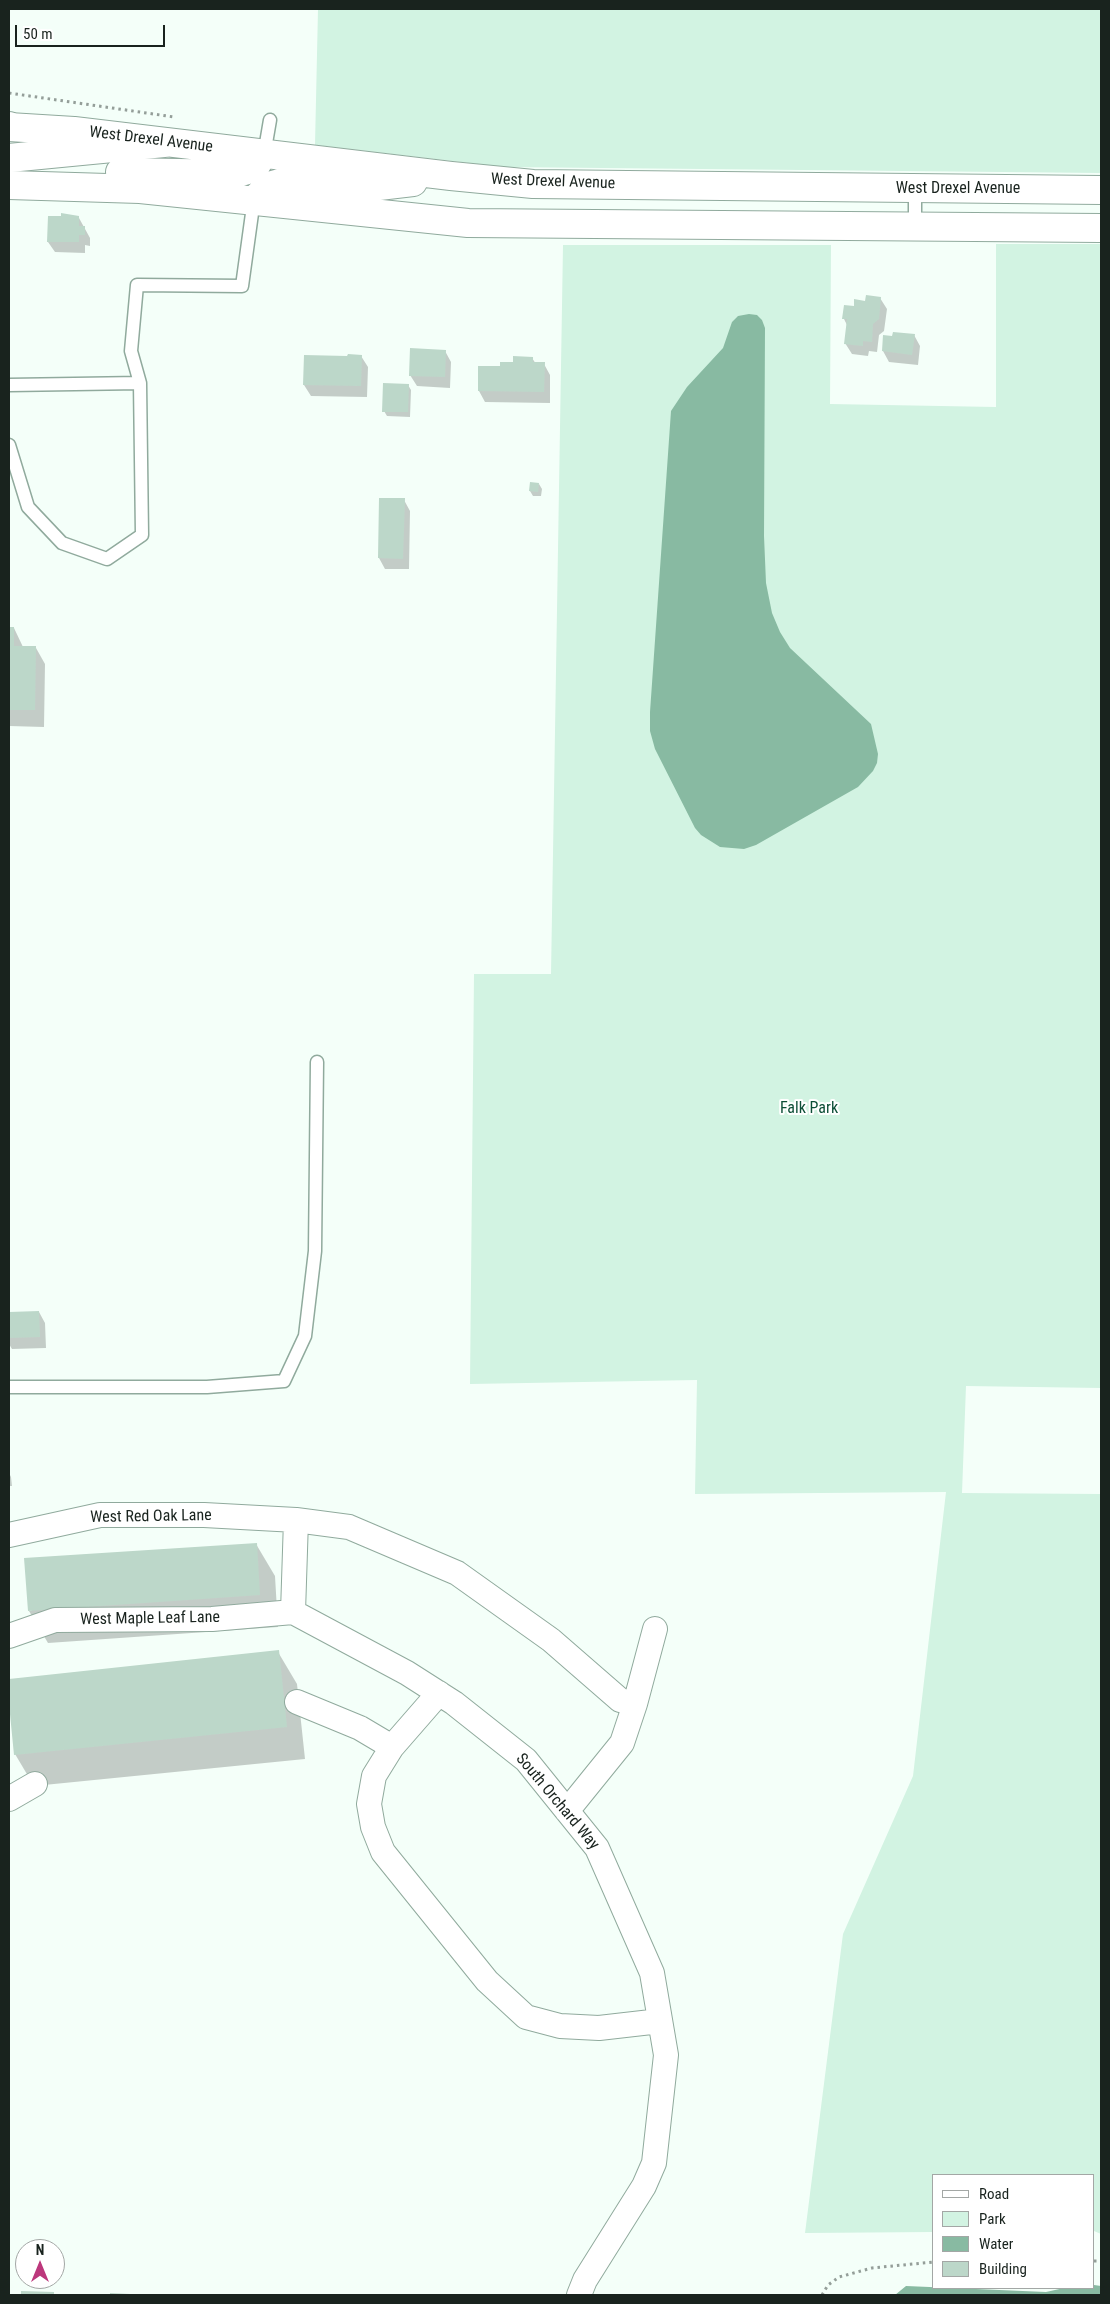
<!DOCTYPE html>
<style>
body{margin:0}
#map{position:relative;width:1110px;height:2304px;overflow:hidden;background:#f4fff9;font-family:"Roboto Condensed",sans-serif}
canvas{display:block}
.frame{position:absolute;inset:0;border:10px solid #19231e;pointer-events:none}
.legend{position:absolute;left:932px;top:2174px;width:162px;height:115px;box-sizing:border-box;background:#fff;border:1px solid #a3a7a5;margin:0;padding:6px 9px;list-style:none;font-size:15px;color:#19231e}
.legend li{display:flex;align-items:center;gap:10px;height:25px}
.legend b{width:25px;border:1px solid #a3a7a5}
.north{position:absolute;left:15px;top:2239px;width:50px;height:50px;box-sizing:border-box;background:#fff;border:1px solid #a3a7a5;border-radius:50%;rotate:0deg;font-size:14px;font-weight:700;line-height:20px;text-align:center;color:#19231e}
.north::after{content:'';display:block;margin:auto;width:18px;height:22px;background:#bc387c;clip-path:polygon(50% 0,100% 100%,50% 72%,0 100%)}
.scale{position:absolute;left:15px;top:25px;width:150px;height:22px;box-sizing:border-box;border:2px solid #19231e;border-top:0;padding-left:6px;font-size:15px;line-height:18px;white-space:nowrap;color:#19231e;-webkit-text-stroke:4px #fff;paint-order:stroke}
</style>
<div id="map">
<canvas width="1110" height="2304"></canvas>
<div class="frame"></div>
<ul class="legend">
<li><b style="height:6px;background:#fff"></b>Road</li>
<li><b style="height:14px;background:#d2f3e2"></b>Park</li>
<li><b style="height:14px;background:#88baa2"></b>Water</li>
<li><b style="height:14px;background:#bcd7c9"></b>Building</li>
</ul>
<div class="north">N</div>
<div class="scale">50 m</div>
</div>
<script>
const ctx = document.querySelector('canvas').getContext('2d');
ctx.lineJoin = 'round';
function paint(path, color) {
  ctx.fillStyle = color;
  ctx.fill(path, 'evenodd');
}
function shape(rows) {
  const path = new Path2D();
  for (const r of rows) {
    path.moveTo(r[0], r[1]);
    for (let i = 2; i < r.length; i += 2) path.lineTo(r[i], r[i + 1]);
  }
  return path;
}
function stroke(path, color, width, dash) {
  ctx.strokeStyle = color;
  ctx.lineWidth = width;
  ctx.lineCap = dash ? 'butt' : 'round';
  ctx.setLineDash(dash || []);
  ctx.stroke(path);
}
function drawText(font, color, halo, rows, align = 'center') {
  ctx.font = font + ' "Roboto Condensed",sans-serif';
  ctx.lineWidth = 4;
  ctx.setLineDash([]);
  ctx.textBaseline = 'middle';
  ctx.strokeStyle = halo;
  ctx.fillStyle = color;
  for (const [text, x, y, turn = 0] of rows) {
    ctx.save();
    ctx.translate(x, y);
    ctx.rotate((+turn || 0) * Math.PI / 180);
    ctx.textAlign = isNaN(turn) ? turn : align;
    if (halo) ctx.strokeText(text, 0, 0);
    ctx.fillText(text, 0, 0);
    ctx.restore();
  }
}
const green = shape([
 [318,9,1101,9,1101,173,503,167,315,145],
 [996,244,1101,244,1101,1388,966,1386,962,1493,1101,1494,1101,2234,1094,2231,1094,2175,934,2175,934,2232,805,2233,843,1934,913,1776,946,1492,695,1494,697,1380,470,1384,474,974,551,974,563,245,831,245,830,404,996,407]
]);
const water = shape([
 [749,314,757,315,762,320,765,328,764,536,766,583,772,613,780,632,790,648,871,724,878,754,877,763,873,771,858,787,756,845,744,849,720,847,701,835,695,828,655,749,650,731,650,712,671,411,687,387,723,348,732,322,738,316],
 [1094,2285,1101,2286,1101,2295,895,2295,906,2286,1046,2292,1064,2288,1094,2288]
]);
const shadow = shape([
 [62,217,79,218,90,238,90,246,85,245,85,253,55,252,48,242],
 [880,298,887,309,884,331,879,335,877,352,869,351,868,356,852,354,845,343,847,325,844,319,855,307],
 [914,335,920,346,918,365,889,362,883,351],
 [445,351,451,362,450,388,417,386,410,375],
 [361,356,368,367,367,397,311,396,304,385],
 [532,358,536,364,544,364,550,375,550,403,485,402,479,391,501,367],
 [408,385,411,390,410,417,387,416,384,411],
 [539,484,542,489,541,496,533,496,530,491],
 [404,500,410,511,409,569,385,569,379,558],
 [9,628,14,628,23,647,36,648,45,664,44,727,9,726],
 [39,1312,45,1323,46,1348,12,1349,9,1344,9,1313],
 [9,1473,11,1477,12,1486,9,1486],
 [256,1544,275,1576,278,1627,48,1643,29,1611],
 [278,1652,297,1684,305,1759,34,1786,15,1754,9,1680]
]);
const building = shape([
 [61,213,79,216,79,226,85,226,85,235,79,235,79,242,47,242,48,216,61,216],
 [866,295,881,297,879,319,873,324,872,342,863,341,863,346,844,344,847,319,842,319,844,305,854,306,854,299,865,301],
 [893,332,915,334,912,355,882,351,883,335,892,336],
 [410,348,446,350,445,377,409,376],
 [348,354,362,355,361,386,303,385,304,355,347,356],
 [513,356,533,357,533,362,545,362,544,392,478,391,478,366,500,366,500,362,513,362],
 [383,383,409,384,408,412,382,412],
 [530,482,539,483,538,492,529,491],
 [379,498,405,498,403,559,378,558],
 [9,627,14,627,14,646,36,646,35,710,9,710],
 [39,1311,40,1337,9,1338,9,1312],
 [257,1543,260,1595,28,1611,24,1558],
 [279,1650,287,1727,14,1755,9,1704,9,1679],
 [21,2291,54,2292,54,2295,21,2295],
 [110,2293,130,2294,130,2295,110,2295]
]);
const path = shape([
 [9,93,174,117],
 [1094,2261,1101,2261],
 [822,2295,828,2285,839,2277,872,2268,934,2262]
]);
const lane = shape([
 [264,155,270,120],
 [915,227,915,189],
 [9,385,140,383],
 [9,445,28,507,62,543,107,559,142,535,140,383,131,351,137,285,242,286,254,199],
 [9,1387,207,1387,284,1381,305,1336,315,1251,317,1062]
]);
const street = shape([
 [9,1535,100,1515,204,1515,296,1520,349,1527,457,1573,551,1640,620,1700,635,1704,655,1629],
 [293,1612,407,1673,454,1703,526,1760,597,1848,652,1973,666,2055,654,2163,644,2186,585,2280,579,2295],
 [293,1612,296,1520],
 [9,1636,55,1620,212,1619,293,1612],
 [297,1702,360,1728,392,1747,439,1693],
 [392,1747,374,1776,369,1804,373,1827,383,1852,487,1981,526,2017,560,2026,599,2028,660,2021],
 [9,1799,35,1784],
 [567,1811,622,1743,635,1704]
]);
const secondary = shape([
 [9,127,74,131,451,176,533,184,1101,190],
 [120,172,235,174,254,168,264,153],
 [9,185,140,189,468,223,1101,228],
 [254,200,269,186,287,181,338,187,379,186,413,182]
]);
const primary = shape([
 [9,126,10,127],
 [9,158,164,143]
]);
const streetNames = [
 ["West Drexel Avenue",151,140,7],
 ["West Drexel Avenue",553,182,2],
 ["West Drexel Avenue",958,189],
 ["West Red Oak Lane",151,1517,-1],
 ["West Maple Leaf Lane",150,1619,-1],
 ["South Orchard Way",557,1802,50]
];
const parkNames = [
 ["Falk Park",809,1109]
];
paint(green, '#d2f3e2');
paint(water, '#88baa2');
paint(shadow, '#0003');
paint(building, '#bcd7c9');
stroke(lane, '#90aa9d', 15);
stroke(street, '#90aa9d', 26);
stroke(secondary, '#90aa9d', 30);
stroke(primary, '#90aa9d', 30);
stroke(path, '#949e99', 3, [2.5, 4]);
stroke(lane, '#fff', 12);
stroke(street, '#fff', 24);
stroke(secondary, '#fff', 28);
stroke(primary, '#fff', 28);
drawText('16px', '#19231e', '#fff', streetNames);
drawText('16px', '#0d4f37', '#fff', parkNames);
</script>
